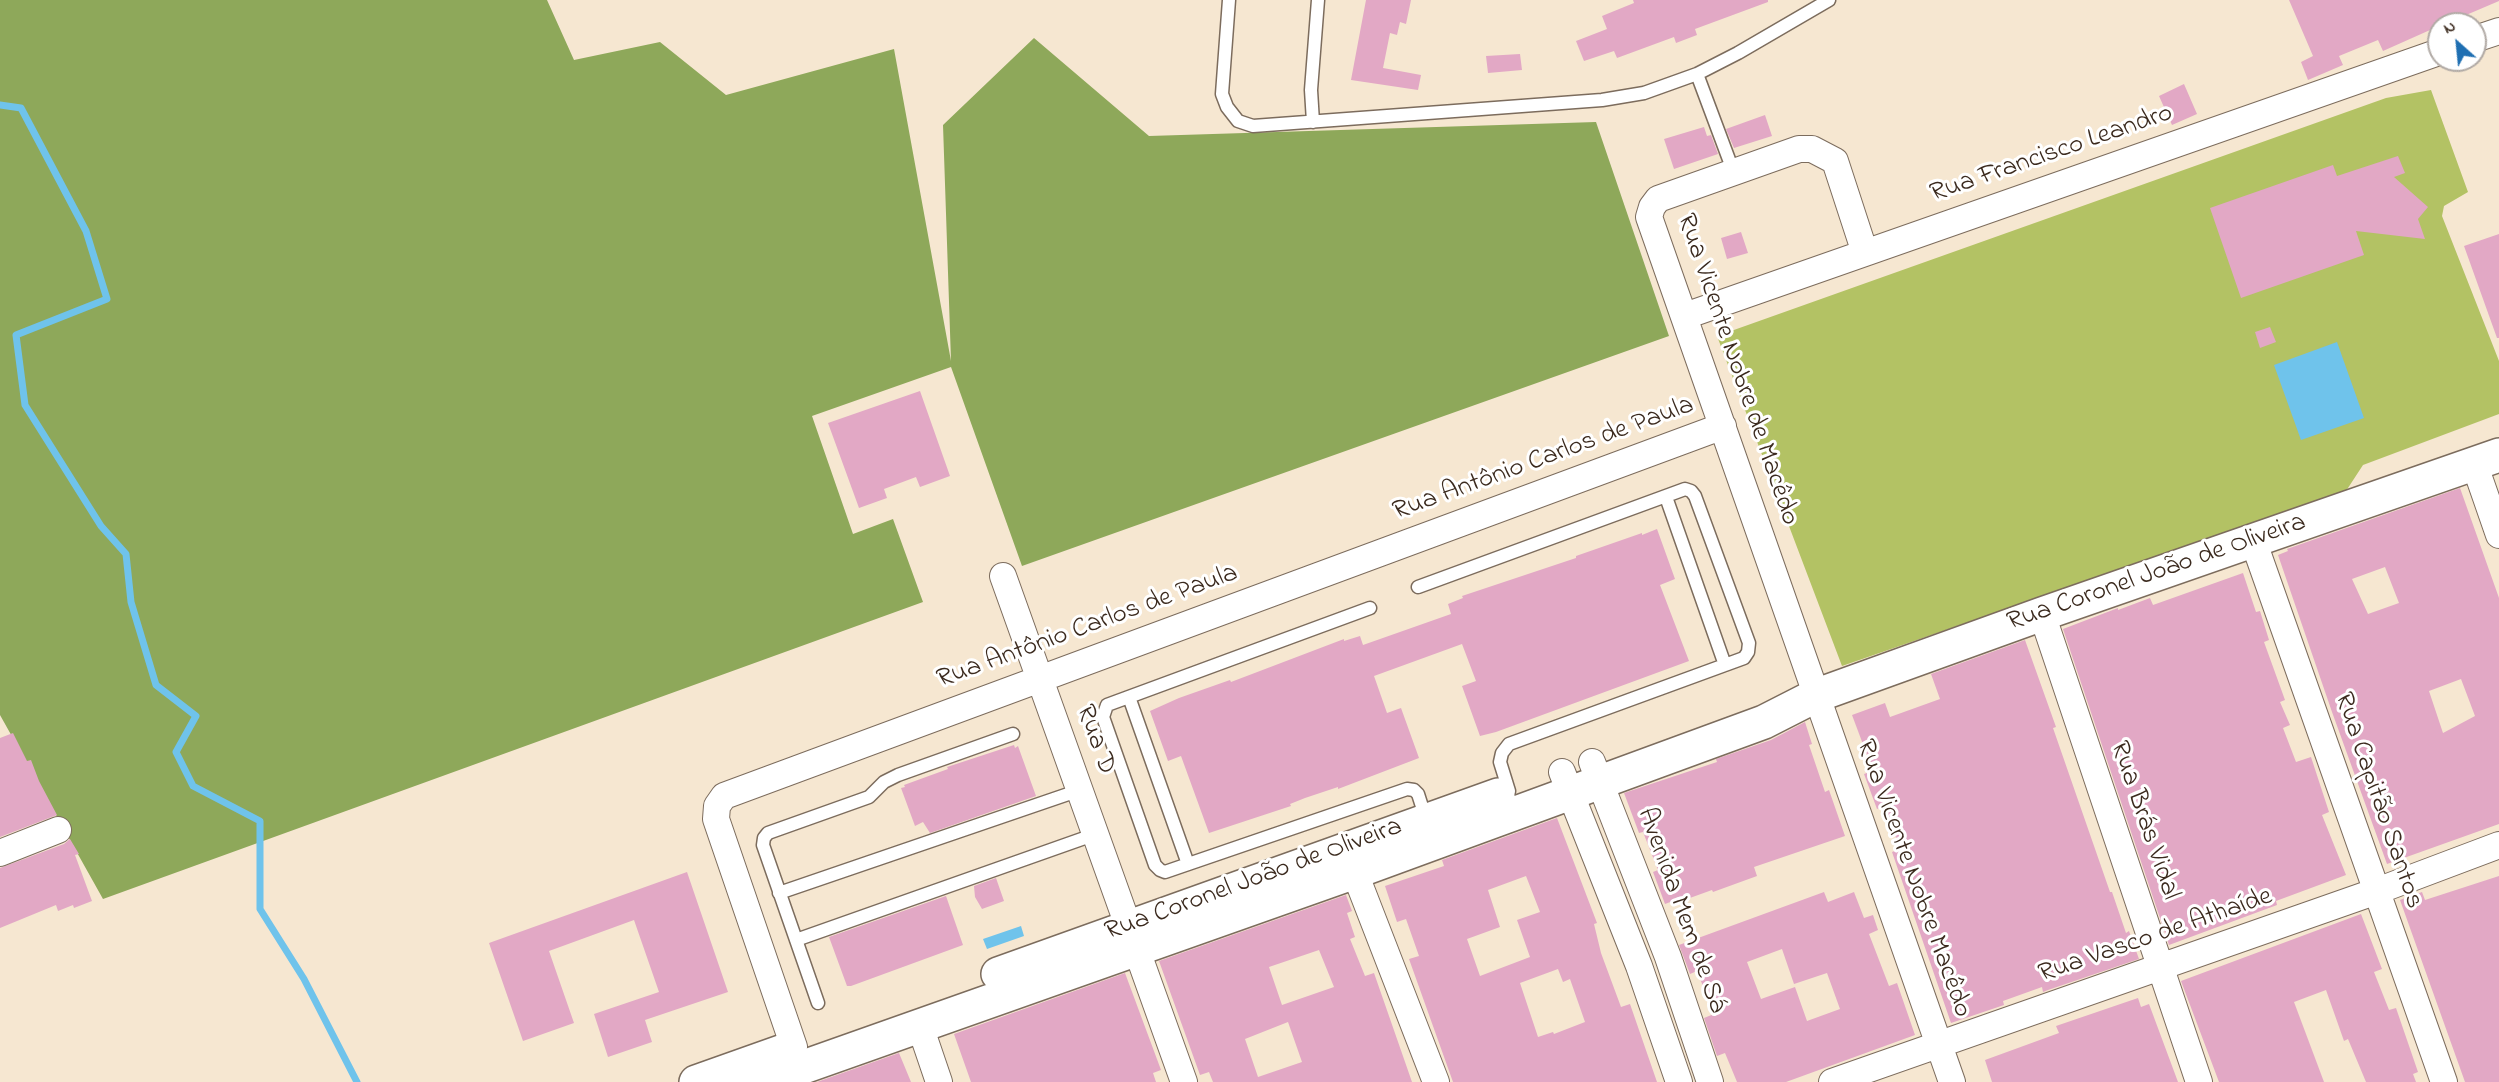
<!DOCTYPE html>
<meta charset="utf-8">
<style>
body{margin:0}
#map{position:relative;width:2499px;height:1082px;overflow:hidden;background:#f6e7d1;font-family:"Indie Flower",sans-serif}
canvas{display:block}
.north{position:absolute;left:2427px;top:12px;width:60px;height:60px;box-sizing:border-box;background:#fff;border:2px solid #b1aaa5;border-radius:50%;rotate:333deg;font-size:16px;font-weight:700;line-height:24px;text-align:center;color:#3b2a1e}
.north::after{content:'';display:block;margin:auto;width:21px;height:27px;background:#1f6fb2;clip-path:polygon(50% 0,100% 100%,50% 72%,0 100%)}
</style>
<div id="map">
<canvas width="2499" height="1082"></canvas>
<div class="north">N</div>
</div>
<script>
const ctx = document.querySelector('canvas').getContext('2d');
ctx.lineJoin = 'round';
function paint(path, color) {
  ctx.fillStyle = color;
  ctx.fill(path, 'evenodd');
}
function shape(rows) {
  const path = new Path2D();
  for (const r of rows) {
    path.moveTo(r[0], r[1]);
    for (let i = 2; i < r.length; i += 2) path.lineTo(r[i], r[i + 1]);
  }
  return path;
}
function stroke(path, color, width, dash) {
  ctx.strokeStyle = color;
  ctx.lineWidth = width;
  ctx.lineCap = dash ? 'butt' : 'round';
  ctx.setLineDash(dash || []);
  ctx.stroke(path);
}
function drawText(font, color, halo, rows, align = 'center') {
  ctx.font = font + ' "Indie Flower",sans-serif';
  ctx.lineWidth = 6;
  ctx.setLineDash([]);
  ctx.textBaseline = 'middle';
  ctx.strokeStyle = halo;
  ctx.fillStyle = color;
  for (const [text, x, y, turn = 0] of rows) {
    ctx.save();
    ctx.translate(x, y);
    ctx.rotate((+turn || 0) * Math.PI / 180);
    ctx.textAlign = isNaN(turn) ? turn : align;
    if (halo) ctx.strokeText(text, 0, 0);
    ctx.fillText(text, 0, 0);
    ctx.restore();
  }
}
const green = shape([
 [2431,90,2468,192,2444,206,2442,216,2499,361,2499,414,2363,465,2346,491,1842,666,1717,336,2386,98]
]);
const forest = shape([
 [0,0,547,0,574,60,660,42,726,95,894,49,951,361,943,125,1034,38,1149,136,1596,122,1669,336,1022,566,951,367,812,416,853,534,893,519,923,602,103,899,0,715]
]);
const water = shape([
 [2337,342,2364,418,2301,440,2274,365],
 [1021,926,1024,936,987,949,983,939]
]);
const stream = shape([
 [0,105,21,108,86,231,107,299,16,335,25,405,101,526,126,554,131,602,156,685,196,716,176,752,193,786,260,821,260,909,304,979,357,1082]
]);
const building = shape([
 [1366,0,1411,0,1406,24,1400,22,1397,35,1390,33,1383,68,1421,75,1418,90,1351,80],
 [1633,0,1768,0,1768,2,1695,29,1697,35,1676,43,1674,37,1617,58,1614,51,1584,61,1576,41,1607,29,1602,16,1634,3],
 [2289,0,2499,0,2499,1,2445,24,2439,24,2439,26,2383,51,2378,40,2339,56,2343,65,2308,80,2301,62,2313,56],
 [1520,54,1522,70,1488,73,1486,56],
 [2184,84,2197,114,2172,125,2159,96],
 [1765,115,1772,136,1734,148,1726,129],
 [1704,127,1707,136,1711,135,1718,154,1674,169,1664,139],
 [2398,156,2405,173,2394,177,2428,207,2418,219,2425,239,2356,231,2364,255,2241,298,2210,208,2333,165,2337,176],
 [1741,232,1748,253,1727,259,1721,238],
 [2499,234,2499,338,2497,338,2464,246],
 [2270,327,2276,342,2260,348,2255,332],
 [920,391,950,476,920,487,916,477,884,489,887,498,859,508,828,423],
 [2460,488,2499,598,2499,824,2387,864,2332,712,2278,555,2288,551,2287,549],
 [2385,567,2399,603,2368,614,2352,579],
 [2461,679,2475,716,2443,733,2429,691],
 [1657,529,1675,579,1660,585,1689,661,1496,732,1480,736,1462,686,1476,681,1462,644,1374,676,1387,713,1401,708,1419,758,1338,789,1338,787,1305,798,1290,804,1291,806,1209,833,1181,756,1168,761,1150,711,1179,698,1230,680,1231,682,1344,639,1344,641,1360,636,1363,645,1451,614,1448,604,1463,598,1462,596,1576,558,1576,556,1642,533,1642,535],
 [2243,573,2256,612,2260,611,2269,640,2264,642,2285,700,2280,702,2290,725,2283,728,2296,762,2311,757,2329,812,2322,815,2346,875,2276,901,2277,905,2169,945,2063,629,2118,608,2118,610,2150,598,2153,605],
 [2025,640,2056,727,2053,728,2110,892,2112,892,2126,933,2129,931,2139,959,2048,990,2043,992,2042,987,2003,1001,2004,1005,1951,1023,1892,852,1900,849,1885,806,1877,809,1864,774,1873,771,1852,715,1885,703,1890,717,1940,699,1931,674],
 [1805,722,1812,744,1809,745,1825,792,1829,790,1845,836,1754,867,1757,876,1713,892,1712,890,1676,903,1673,901,1665,904,1653,872,1658,870,1643,832,1639,833,1624,793,1717,762,1716,759,1771,740],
 [13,733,27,761,31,760,39,781,57,815,0,837,0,738],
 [1014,745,1015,748,1018,746,1036,796,930,833,923,822,915,826,901,788,905,787,904,785,948,769,947,767],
 [1557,818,1597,923,1594,924,1601,953,1621,1007,1630,1004,1657,1082,1453,1082,1409,959,1419,956,1406,919,1397,922,1385,886,1444,866,1442,860],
 [1526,876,1540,912,1517,920,1530,957,1480,976,1467,939,1500,927,1488,890],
 [1558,969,1563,982,1570,979,1585,1022,1554,1034,1553,1032,1538,1037,1520,983],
 [70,839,79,854,75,855,92,901,74,908,73,905,58,911,56,905,0,928,0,868,64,844],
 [687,872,728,992,645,1020,652,1042,608,1057,594,1014,659,992,634,920,549,951,574,1023,523,1041,489,943],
 [2499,876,2499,1082,2465,1082,2400,900,2422,892,2425,900],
 [996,878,1004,901,982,909,975,897,974,886],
 [1824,892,1828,902,1854,892,1864,918,1873,915,1878,930,1869,934,1889,986,1897,983,1915,1035,1786,1082,1737,1082,1725,1053,1717,1056,1704,1018,1714,1014,1697,971,1690,974,1679,945],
 [1782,949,1794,984,1827,973,1840,1009,1807,1021,1795,987,1761,999,1747,962],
 [1346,895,1352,911,1347,913,1355,937,1350,939,1365,976,1374,973,1412,1082,1213,1082,1209,1072,1200,1075,1159,961],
 [1319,950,1334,987,1282,1005,1269,967],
 [1288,1022,1302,1062,1258,1077,1245,1039],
 [946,896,963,945,851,986,847,986,829,937],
 [2361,914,2382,969,2374,972,2389,1010,2396,1008,2418,1072,2413,1074,2416,1082,2366,1082,2348,1039,2344,1041,2326,990,2294,1002,2324,1082,2219,1082,2181,981],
 [1125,973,1161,1070,1153,1073,1156,1082,971,1082,954,1034],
 [2138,998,2141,1007,2149,1004,2178,1082,1992,1082,1985,1060,2059,1033,2056,1026],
 [899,1053,911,1082,817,1082]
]);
const lane = shape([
 [1229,0,1222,94,1227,107,1238,121,1253,126,1602,100,1644,93,1697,74,1738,53,1829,0],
 [1697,74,1734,173],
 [1313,122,1311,90,1318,0],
 [1666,497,1725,665],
 [1418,587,1685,489,1691,491,1695,496,1749,643,1748,652,1744,658,1509,744,1502,753,1500,762,1509,791],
 [1370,608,1107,705,1103,717,1155,865,1160,870,1165,872,1407,789,1414,790,1418,794,1426,819],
 [1129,697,1188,864],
 [779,893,1080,790],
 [796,940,1096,834],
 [818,1003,763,845,764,838,768,833,869,797,884,782,898,775,1013,734]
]);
const street = shape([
 [2475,39,2499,31],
 [1865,253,1835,161,1812,149,1799,149,1658,199,1652,207,1649,217,1952,1082],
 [1685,316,2439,52],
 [2474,463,2499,535],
 [2253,540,2444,1082],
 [1003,576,1184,1082],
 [2042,614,2199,1082],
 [1592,762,1668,957,1710,1082],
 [1562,772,1639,966,1679,1082],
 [0,853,58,830],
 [1348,855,1436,1082],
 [920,1026,939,1082],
 [794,1047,716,819,717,806,724,796,1723,426],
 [1832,1082,2377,891,2499,845]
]);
const secondary = shape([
 [998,974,1498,795],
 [696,1082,789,1049],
 [761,1082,1355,872,1764,722,1815,696,2042,614,2499,455]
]);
const streetNames = [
 ["Rua Francisco Leandro",2052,155,-19],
 ["Rua Vicente Nobre de Macêdo",1736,370,71],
 ["Rua Antônio Carlos de Paula",1544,460,-20],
 ["Rua Coronel João de Oliveira",2157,574,-19],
 ["Rua Antônio Carlos de Paula",1088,628,-20],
 ["Rua D",1094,740,70],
 ["Rua Capitão Santos",2377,801,71],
 ["Rua Brás Vidal",2143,821,71],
 ["Rua Vicente Nobre Macêdo",1912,879,70],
 ["Rua Coronel João de Oliveira",1254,881,-20],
 ["Avenida Mem de Sá",1680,911,70],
 ["Rua Vasco de Athaíde",2156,937,-19]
];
paint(green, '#b3c264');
paint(forest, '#8ea85a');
paint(water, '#6fc3eb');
stroke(stream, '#6fc3eb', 7);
paint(building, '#e2a8c5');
stroke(lane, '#7c6c5d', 15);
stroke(street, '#7c6c5d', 28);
stroke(secondary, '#7c6c5d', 36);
stroke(lane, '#fff', 12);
stroke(street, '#fff', 26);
stroke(secondary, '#fff', 33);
drawText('27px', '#3b2a1e', '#fff', streetNames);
</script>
